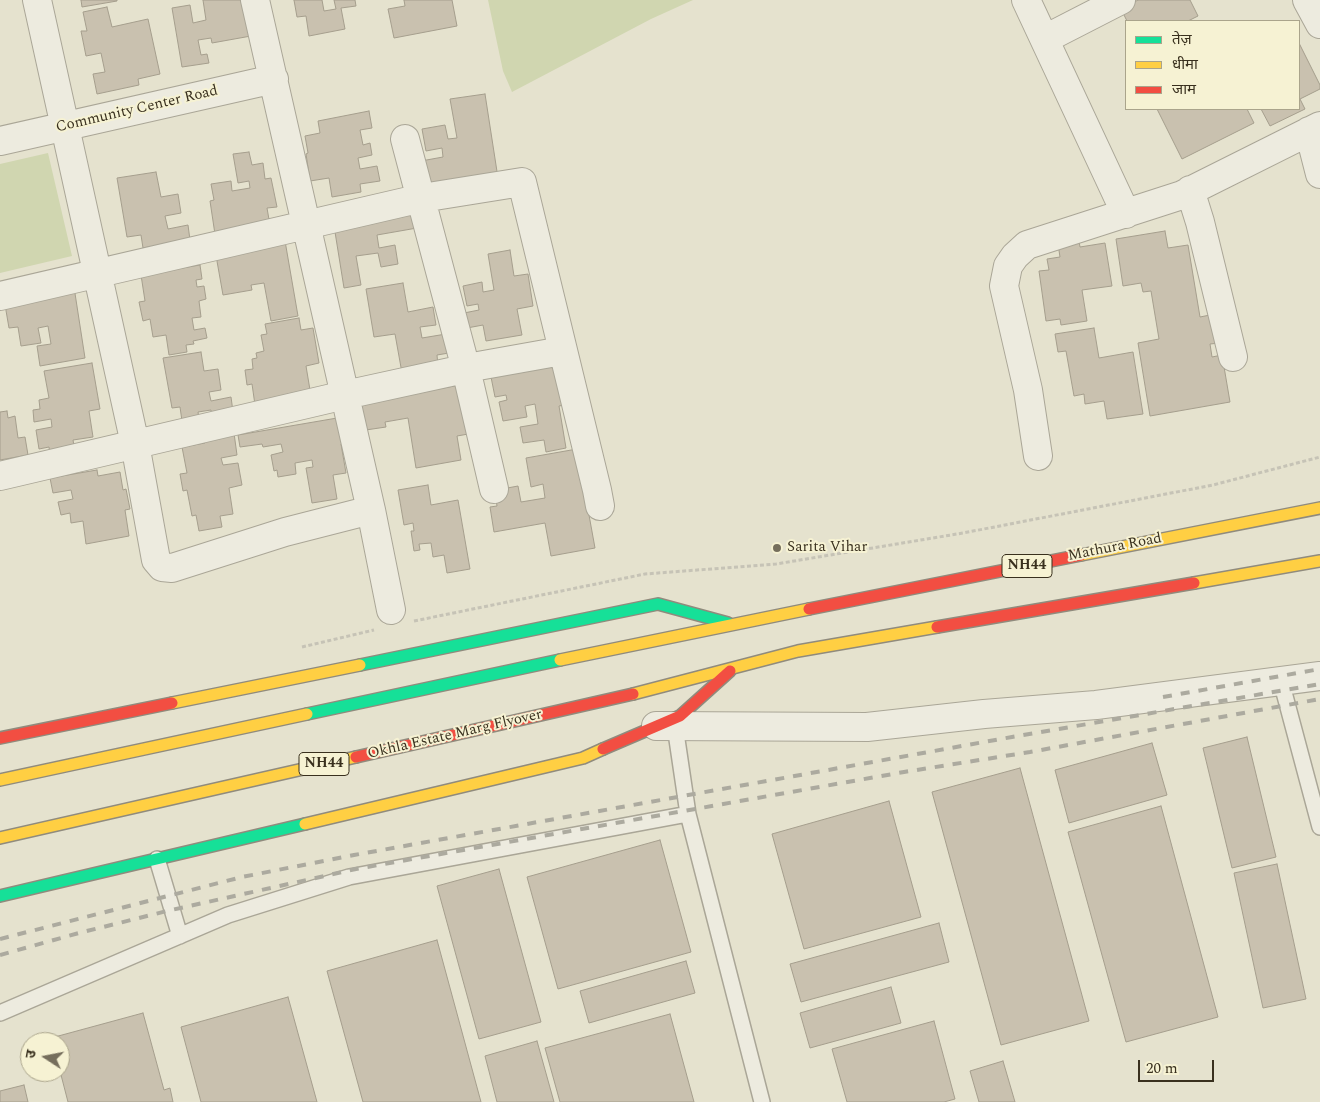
<!DOCTYPE html>
<meta charset="utf-8">
<style>
body{margin:0}
#map{position:relative;width:1320px;height:1102px;overflow:hidden;background:#e5e2ce;font-family:Spectral,"Noto Sans Devanagari",serif}
canvas{display:block}
.legend{position:absolute;left:1125px;top:20px;width:175px;height:90px;box-sizing:border-box;background:#f6f2d3;border:1px solid #aaa48b;margin:0;padding:6px 9px;list-style:none;font-size:15px;color:#39301e}
.legend li{display:flex;align-items:center;gap:10px;height:25px}
.legend b{width:25px;border:1px solid #aaa48b}
.north{position:absolute;left:20px;top:1032px;width:50px;height:50px;box-sizing:border-box;background:#f6f2d3;border:1px solid #aaa48b;border-radius:50%;rotate:281deg;font-size:14px;font-weight:700;line-height:20px;text-align:center;color:#39301e}
.north::after{content:'';display:block;margin:auto;width:18px;height:22px;background:#756e5c;clip-path:polygon(50% 0,100% 100%,50% 72%,0 100%)}
.scale{position:absolute;left:1138px;top:1060px;width:76px;height:22px;box-sizing:border-box;border:2px solid #39301e;border-top:0;padding-left:6px;font-size:15px;line-height:18px;white-space:nowrap;color:#39301e;-webkit-text-stroke:4px #f6f2d3;paint-order:stroke}
</style>
<div id="map">
<canvas width="1320" height="1102"></canvas>
<ul class="legend">
<li><b style="height:6px;background:#16e098"></b>तेज़</li>
<li><b style="height:6px;background:#ffcf43"></b>धीमा</li>
<li><b style="height:6px;background:#f24e42"></b>जाम</li>
</ul>
<div class="north">उ</div>
<div class="scale">20 m</div>
</div>
<script>
const ctx = document.querySelector('canvas').getContext('2d');
ctx.lineJoin = 'round';
function paint(path, color) {
  ctx.fillStyle = color;
  ctx.fill(path, 'evenodd');
}
function shape(rows) {
  const path = new Path2D();
  for (const r of rows) {
    path.moveTo(r[0], r[1]);
    for (let i = 2; i < r.length; i += 2) path.lineTo(r[i], r[i + 1]);
  }
  return path;
}
function stroke(path, color, width, dash) {
  ctx.strokeStyle = color;
  ctx.lineWidth = width;
  ctx.lineCap = dash ? 'butt' : 'round';
  ctx.setLineDash(dash || []);
  ctx.stroke(path);
}
function drawText(font, color, halo, rows, align = 'center') {
  ctx.font = font + ' Spectral,serif';
  ctx.lineWidth = 4;
  ctx.setLineDash([]);
  ctx.textBaseline = 'middle';
  ctx.strokeStyle = halo;
  ctx.fillStyle = color;
  for (const [text, x, y, turn = 0] of rows) {
    ctx.save();
    ctx.translate(x, y);
    ctx.rotate((+turn || 0) * Math.PI / 180);
    ctx.textAlign = isNaN(turn) ? turn : align;
    if (halo) ctx.strokeText(text, 0, 0);
    ctx.fillText(text, 0, 0);
    ctx.restore();
  }
}
const green = shape([
 [488,0,693,0,651,19,512,92,503,71],
 [48,153,72,256,0,273,0,164]
]);
const building = shape([
 [81,0,117,0,117,1,82,7,81,0],
 [203,0,245,0,251,36,212,43,211,38,198,40,201,55,207,54,209,63,182,67,172,8,190,5,193,23,206,20,203,0],
 [294,0,322,0,324,11,336,9,334,0,355,0,356,6,341,8,345,29,309,36,306,16,297,17,294,0],
 [404,0,452,0,457,26,394,38,388,9,405,6,404,0],
 [1138,0,1190,0,1198,16,1188,21,1127,21,1121,9,1138,0],
 [107,7,112,27,148,19,160,74,138,79,139,85,97,94,93,74,105,72,101,53,86,56,81,31,87,31,83,12,107,7],
 [1299,43,1320,85,1320,89,1300,99,1305,109,1270,126,1261,109,1299,109,1299,43],
 [485,94,498,178,426,193,421,161,443,157,442,148,426,151,422,129,445,125,448,139,457,138,450,99,485,94],
 [1157,109,1247,109,1254,123,1182,159,1157,109],
 [369,111,372,128,360,130,363,145,370,143,372,155,358,158,360,169,377,166,380,181,360,184,361,192,332,197,329,178,310,181,306,154,308,153,305,136,320,133,318,121,369,111],
 [249,152,252,165,263,163,265,179,271,178,277,207,267,208,271,231,216,241,210,201,214,200,211,184,231,181,232,191,250,188,249,181,238,183,233,154,249,152],
 [156,172,161,197,178,194,181,213,165,216,168,229,188,225,190,240,143,248,141,235,127,237,117,178,156,172],
 [415,214,417,228,377,235,379,248,395,245,398,264,381,267,378,253,356,256,361,285,344,288,335,232,350,229,349,221,415,214],
 [1165,231,1168,248,1188,245,1200,317,1215,314,1220,343,1210,344,1212,357,1222,355,1230,402,1150,416,1138,343,1159,339,1151,291,1143,292,1141,283,1123,286,1116,239,1165,231],
 [284,235,298,316,271,321,264,283,251,285,252,290,223,295,215,250,284,235],
 [1079,241,1080,247,1105,243,1112,286,1082,290,1087,321,1061,325,1060,319,1046,321,1039,271,1049,270,1047,259,1060,257,1058,244,1079,241],
 [510,250,514,276,528,274,533,306,517,309,522,335,486,341,483,325,467,328,464,313,479,310,478,304,467,306,463,286,482,282,483,292,494,290,488,254,510,250],
 [200,265,202,279,196,280,197,287,204,286,206,299,199,301,201,317,192,318,194,330,205,328,207,338,193,341,194,344,186,345,187,352,169,355,166,335,153,337,150,319,143,321,139,302,145,301,141,275,200,265],
 [403,283,408,312,433,307,436,325,420,327,422,338,446,334,449,353,437,355,438,366,402,373,395,334,374,337,366,289,403,283],
 [74,287,85,358,40,366,37,346,51,344,48,326,38,328,41,343,21,346,18,327,9,328,4,299,74,287],
 [299,318,301,330,313,328,319,363,306,366,312,402,256,412,252,384,247,385,245,370,253,369,252,359,257,358,256,353,264,351,261,335,267,334,265,324,299,318],
 [1094,328,1099,358,1133,352,1143,414,1107,419,1104,401,1085,404,1084,394,1074,396,1066,351,1058,352,1055,334,1094,328],
 [201,352,204,371,218,369,221,390,209,392,211,401,231,397,234,419,213,423,211,410,198,412,200,425,183,428,180,407,172,408,163,358,201,352],
 [92,363,100,409,89,411,93,437,73,440,76,457,51,462,49,447,39,449,36,430,52,427,51,419,34,422,33,410,40,409,39,400,49,398,44,371,92,363],
 [556,365,570,404,559,406,566,448,546,452,544,440,523,443,520,427,538,424,535,404,525,406,527,417,503,421,499,402,507,400,506,395,495,397,491,377,556,365],
 [464,384,474,433,457,436,461,460,416,468,408,418,385,422,386,427,359,431,355,405,464,384],
 [7,411,8,418,15,416,18,438,25,437,28,455,0,460,0,412,7,411],
 [343,417,347,443,341,444,346,473,333,475,337,499,312,503,306,468,313,467,312,460,295,463,296,474,278,477,277,470,274,471,271,455,283,452,281,444,263,447,262,444,240,447,238,435,343,417],
 [234,433,237,455,221,458,223,465,238,463,242,485,229,488,233,514,220,516,222,527,199,531,196,515,192,516,187,490,183,491,180,474,187,473,182,447,205,443,204,439,234,433],
 [577,449,595,548,551,556,545,523,494,532,490,507,497,506,496,499,502,489,518,486,521,502,545,498,543,484,531,487,526,458,577,449],
 [97,470,98,476,120,472,123,490,126,489,130,509,125,510,129,536,86,544,83,521,71,523,70,513,61,515,58,502,73,499,71,490,53,493,50,478,97,470],
 [428,485,431,505,458,500,470,569,447,573,444,555,433,557,431,543,419,544,420,550,414,551,411,531,414,531,413,523,404,525,398,490,428,485],
 [1247,737,1276,857,1232,868,1203,748,1247,737],
 [1152,743,1167,795,1069,823,1055,770,1152,743],
 [1020,768,1089,1021,1001,1045,932,792,1020,768],
 [889,801,921,917,804,949,772,834,889,801],
 [1161,806,1218,1017,1126,1042,1068,832,1161,806],
 [660,840,691,952,558,989,527,877,660,840],
 [1277,864,1306,999,1263,1008,1234,873,1277,864],
 [499,869,541,1022,479,1039,437,886,499,869],
 [939,923,949,962,801,1002,790,964,939,923],
 [437,940,481,1102,363,1102,327,971,437,940],
 [686,961,695,993,589,1023,580,991,686,961],
 [891,987,901,1023,810,1048,800,1013,891,987],
 [288,997,317,1102,201,1102,181,1027,288,997],
 [143,1013,164,1090,170,1088,173,1102,68,1102,60,1071,60,1042,52,1042,51,1038,143,1013],
 [670,1014,694,1102,560,1102,545,1048,670,1014],
 [934,1021,955,1099,944,1102,847,1102,832,1049,934,1021],
 [537,1041,554,1102,497,1102,485,1056,537,1041],
 [1003,1061,1015,1102,979,1102,970,1071,1003,1061],
 [24,1085,28,1102,0,1102,0,1091,24,1085]
]);
const path = shape([
 [414,621,645,574,776,564,963,533,1213,485,1320,457],
 [302,647,374,630]
]);
const lane = shape([
 [1281,681,1320,827],
 [688,814,762,1102],
 [157,859,180,936],
 [0,1013,228,915,349,877,688,814,675,726]
]);
const street = shape([
 [37,0,135,444,156,560,162,567,172,568,285,532,371,510],
 [255,0,371,510,391,610],
 [1026,0,1126,214],
 [1307,0,1320,24],
 [1045,39,1121,0],
 [1309,131,1320,174],
 [405,139,466,369,494,489],
 [0,141,274,79],
 [1190,190,1200,222,1233,357],
 [0,296,422,198,522,182,597,490,600,506],
 [1038,456,1028,390,1004,286,1008,266,1015,256,1027,245,1182,195,1320,126],
 [0,476,345,395,478,366,562,351],
 [656,726,867,727,984,714,1096,705,1320,676]
]);
const fast = shape([
 [360,665,658,604,728,623],
 [307,714,560,660],
 [0,896,305,824]
]);
const slow = shape([
 [1081,555,1320,508],
 [1194,583,1320,561],
 [560,660,809,609],
 [633,694,798,651,937,627],
 [172,703,360,665],
 [0,780,307,714],
 [305,824,583,758,603,749],
 [0,838,356,757]
]);
const jam = shape([
 [809,609,1081,555],
 [937,627,1194,583],
 [0,738,172,703],
 [603,749,680,716,730,671],
 [356,757,633,694]
]);
const rail = shape([
 [1163,697,1320,669],
 [0,939,242,877,354,855,1012,737,1320,684],
 [0,955,79,933,167,911,356,869,904,772,1030,752,1320,699]
]);
const markers = [
 [777,548,5,"#756e5c"]
];
const shields = [
 [1027,566,50],
 [324,764,50]
];
const shieldNames = [
 ["NH44",1027,566],
 ["NH44",324,764]
];
const streetNames = [
 ["Community Center Road",137,110,-13],
 ["Mathura Road",1115,548,-11],
 ["Okhla Estate Marg Flyover",455,735,-13]
];
const poiNames = [
 ["Sarita Vihar",787,548]
];
paint(green, '#d0d6b0');
paint(building, '#c9c1af');
stroke(building, '#a59e8d', 1);
stroke(lane, '#aaa697', 18);
stroke(street, '#aaa697', 30);
stroke(fast, '#908b7d', 14);
stroke(slow, '#908b7d', 14);
stroke(jam, '#908b7d', 14);
stroke(path, '#c6c3b6', 3, [4, 2.5]);
stroke(lane, '#edebdf', 15);
stroke(street, '#edebdf', 28);
stroke(fast, '#16e098', 11);
stroke(slow, '#ffcf43', 11);
stroke(jam, '#f24e42', 11);
stroke(rail, '#acaa9f', 4, [9, 9]);
for (const [x, y, r, color] of markers) {
  const dot = new Path2D();
  dot.arc(x, y, r, 0, 2 * Math.PI);
  ctx.fillStyle = color;
  ctx.fill(dot);
  stroke(dot, '#f6f2d3', 2);
}
for (const [x, y, w] of shields) {
  const box = new Path2D();
  box.roundRect(x - w / 2, y - 11.5, w, 23, 4);
  ctx.fillStyle = '#f6f2d3';
  ctx.fill(box);
  stroke(box, '#39301e', 1);
}
drawText('bold 14px', '#39301e', null, shieldNames);
drawText('15px', '#39301e', '#f6f2d3', streetNames);
drawText('15px', '#39301e', '#f6f2d3', poiNames, 'left');
</script>
